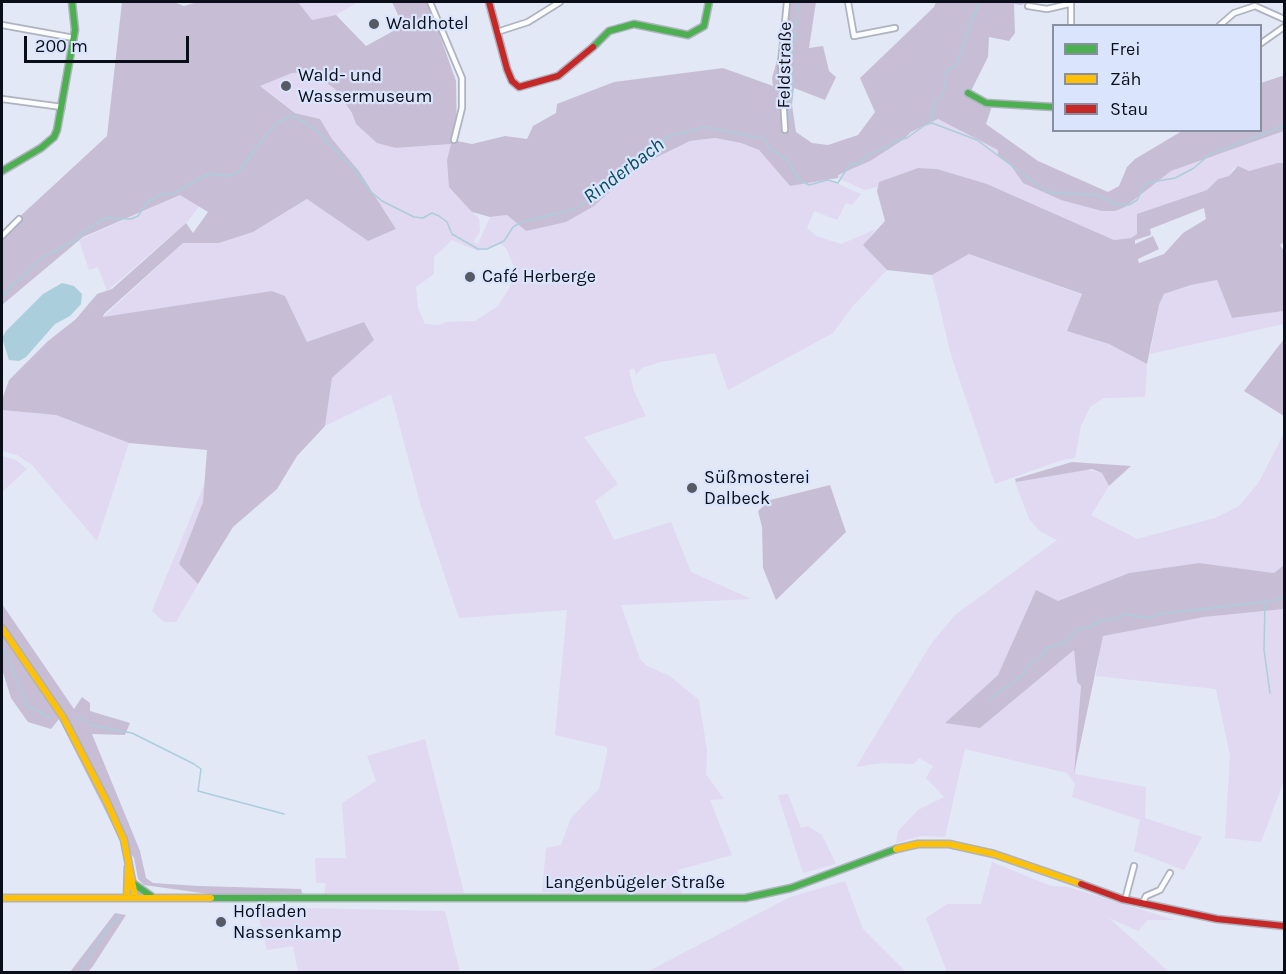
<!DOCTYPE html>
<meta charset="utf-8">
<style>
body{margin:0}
#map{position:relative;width:1286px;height:974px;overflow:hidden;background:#e2e8f5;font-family:Karla,sans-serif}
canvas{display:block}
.frame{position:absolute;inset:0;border:3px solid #0a0e18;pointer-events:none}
.legend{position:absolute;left:1052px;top:24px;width:210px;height:108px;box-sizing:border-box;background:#dae5fd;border:2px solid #878fa1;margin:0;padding:8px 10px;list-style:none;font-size:18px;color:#0a0e18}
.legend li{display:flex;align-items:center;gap:12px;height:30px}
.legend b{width:30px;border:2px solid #878fa1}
.scale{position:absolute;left:24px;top:36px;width:165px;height:27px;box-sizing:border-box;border:3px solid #0a0e18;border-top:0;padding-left:8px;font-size:18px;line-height:21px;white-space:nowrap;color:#0a0e18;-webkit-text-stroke:4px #dae5fd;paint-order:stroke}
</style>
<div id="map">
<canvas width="1286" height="974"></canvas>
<div class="frame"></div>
<ul class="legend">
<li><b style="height:8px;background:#4caf50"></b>Frei</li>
<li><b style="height:8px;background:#ffc107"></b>Zäh</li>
<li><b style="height:8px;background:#c62828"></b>Stau</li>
</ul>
<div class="scale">200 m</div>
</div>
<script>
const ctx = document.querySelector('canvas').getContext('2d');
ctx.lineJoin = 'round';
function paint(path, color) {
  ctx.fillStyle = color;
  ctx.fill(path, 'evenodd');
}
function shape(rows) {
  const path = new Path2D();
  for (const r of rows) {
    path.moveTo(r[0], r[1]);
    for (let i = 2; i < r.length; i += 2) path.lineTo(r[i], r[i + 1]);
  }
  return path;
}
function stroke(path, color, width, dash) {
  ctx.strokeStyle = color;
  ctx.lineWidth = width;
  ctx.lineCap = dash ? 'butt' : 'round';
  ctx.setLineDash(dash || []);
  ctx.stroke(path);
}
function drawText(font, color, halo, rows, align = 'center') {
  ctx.font = font + ' Karla,sans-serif';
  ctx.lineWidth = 4.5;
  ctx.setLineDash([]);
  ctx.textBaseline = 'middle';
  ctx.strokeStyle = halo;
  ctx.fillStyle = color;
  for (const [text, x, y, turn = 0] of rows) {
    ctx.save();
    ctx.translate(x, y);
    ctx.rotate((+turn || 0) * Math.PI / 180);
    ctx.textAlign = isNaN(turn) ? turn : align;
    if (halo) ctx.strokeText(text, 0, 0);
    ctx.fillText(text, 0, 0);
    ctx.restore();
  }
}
const green = shape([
 [298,2,358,2,336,15,312,20],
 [313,72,336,90,352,113,356,124,396,148,451,144,447,160,472,212,479,218,480,232,473,242,478,244,490,217,507,215,526,231,594,206,637,167,690,141,715,138,741,143,759,150,790,186,827,179,861,194,852,205,846,203,837,220,814,211,807,228,816,236,841,244,876,229,864,245,887,270,852,307,833,333,728,390,715,353,660,362,642,368,636,375,634,368,629,370,634,391,646,416,584,437,618,484,595,501,614,540,671,522,691,572,751,599,621,605,640,659,647,666,670,676,699,700,707,751,706,774,724,799,710,800,732,855,678,870,682,895,542,892,546,848,561,845,571,818,599,789,607,753,607,747,555,735,567,610,459,618,421,506,391,394,325,426,332,378,373,340,307,342,285,296,102,318,183,243,219,243,253,232,308,199,368,241,396,229,359,171,332,139,320,119,296,113,260,86,292,73],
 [452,240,478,251,501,244,506,248,515,269,510,287,498,306,475,321,446,322,440,325,425,324,418,308,416,287,434,274,434,257],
 [938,119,999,150,998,156,1009,163,1023,183,1061,200,1115,211,1125,207,1171,171,1284,131,1284,163,1249,171,1239,167,1233,169,1229,176,1218,179,1207,190,1138,214,1137,234,1131,238,1114,240,987,184,937,169,918,168,903,173,880,182,877,187,864,190,838,178,838,175,869,161,903,140,911,132],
 [180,195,200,205,188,221,107,291,98,267,89,270,79,240],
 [969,254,1083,295,1110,344,1147,364,1145,397,1104,398,1090,407,1081,426,1075,458,1062,460,995,484,951,355,932,275],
 [1217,280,1232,318,1284,311,1284,324,1150,354,1159,305,1164,294,1191,285],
 [2,410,56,415,129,443,97,541,32,465,17,455,2,451],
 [1284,433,1284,565,1274,573,1199,563,1129,573,1058,601,998,675,946,722,980,728,1074,650,1077,682,1081,686,1075,774,1146,787,1145,818,1202,837,1184,870,1134,851,1140,820,1072,797,1075,784,1067,773,965,749,945,837,921,836,896,843,898,831,918,810,944,797,926,778,933,766,919,758,914,764,881,763,856,767,931,644,955,615,1057,540,1041,532,1029,519,1015,482,1085,469,1102,473,1109,486,1091,515,1137,539,1215,518,1239,506,1259,482],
 [2,456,16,460,27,469,2,492],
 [206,480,203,502,179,564,198,584,176,622,164,622,152,611],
 [1284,609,1284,781,1261,842,1225,838,1230,756,1216,689,1096,676,1102,636,1204,617],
 [425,739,464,893,324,895,326,883,316,883,315,858,346,858,342,803,376,781,367,756],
 [788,794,801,828,808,826,822,835,836,864,803,873,778,795],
 [992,862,1051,886,1068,887,1175,920,1148,920,1138,931,1109,918,1169,972,947,972,926,918,947,904,981,904],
 [845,881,863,929,906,972,647,972,790,897],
 [256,907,445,911,460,972,298,972,293,946,267,950]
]);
const forest = shape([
 [122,2,174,2,184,6,198,2,298,2,312,20,336,15,366,46,395,30,400,19,392,2,428,2,456,81,457,141,472,144,505,136,527,139,533,126,556,113,557,104,614,82,723,68,773,86,772,78,784,36,787,2,816,2,809,48,823,46,829,71,836,77,825,100,794,88,792,105,796,132,812,143,828,145,858,135,875,112,860,78,934,7,936,2,1029,2,1021,5,1014,4,1015,33,1009,41,989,37,988,57,969,95,985,106,992,106,986,124,1038,161,1108,192,1119,186,1127,167,1135,159,1182,131,1260,130,1261,83,1282,76,1284,76,1284,131,1171,171,1125,207,1115,211,1102,211,1061,200,1023,183,1009,163,998,156,998,150,938,119,911,132,903,140,870,161,838,175,838,178,790,186,759,150,741,143,715,138,690,141,637,167,594,206,566,222,526,231,507,215,490,217,472,212,449,187,447,160,451,144,396,148,377,143,356,124,352,113,336,90,313,72,292,73,260,86,295,113,320,119,332,139,359,171,396,229,368,241,307,199,253,232,219,243,183,243,104,314,103,317,272,291,285,296,307,342,364,322,374,340,332,378,325,426,297,456,277,489,233,527,198,584,179,564,203,502,207,450,129,443,56,415,2,410,2,400,9,380,48,341,76,319,97,294,112,289,186,223,193,233,208,212,180,195,83,237,2,305,2,233,107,136],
 [1278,163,1284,163,1284,242,1280,245,1284,251,1284,311,1232,318,1217,280,1191,285,1164,294,1159,305,1147,364,1109,344,1067,331,1082,294,969,254,932,275,887,270,863,245,885,221,877,191,879,182,918,168,937,169,987,184,1114,240,1131,238,1137,234,1137,214,1207,190,1218,179,1229,176,1238,166,1249,171],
 [1204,208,1206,219,1183,233,1164,254,1139,263,1138,259,1159,249,1153,236,1135,244,1135,240,1151,235,1150,229],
 [1284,339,1284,416,1244,391],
 [1072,462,1131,466,1109,486,1102,473,1092,469,1016,482,1015,479],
 [830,485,846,532,776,600,763,568,762,527,758,511,770,500],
 [1199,563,1274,573,1284,565,1284,609,1204,617,1103,636,1074,774,1081,686,1077,682,1074,650,980,728,945,723,998,675,1036,590,1058,601,1129,573],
 [2,604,74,709,82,697,90,703,90,711,130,723,125,735,92,734,140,851,146,878,153,883,199,886,301,889,303,896,216,895,144,885,138,879,134,858,120,840,59,719,51,729,28,722,11,698,2,669],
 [115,913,126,915,93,966,88,972,70,972]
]);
const water = shape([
 [62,283,74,286,82,294,81,304,70,316,55,324,26,357,19,361,9,360,2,338,6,331,43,294]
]);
const stream = shape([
 [932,121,933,108,936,99,943,94,947,70,956,66,971,20,977,10,976,2],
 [787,125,793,89,791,64,799,2],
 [2,298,7,290,43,257,74,241,84,231,105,218,131,219,138,216,147,202,161,194,173,194,208,174,229,176,240,171,266,135,276,124,288,117,295,117,316,130,361,177,369,190,382,201,414,217,423,218,432,213,439,216,447,222,452,234,478,249,487,249,504,241,513,227,522,222,575,209,602,190,612,175,633,159,670,136,705,127,765,139,770,149,787,160,800,180,809,185,828,180,838,183,849,165,860,163,867,155,885,148,895,141,907,138,925,125,932,123,977,140,1047,192,1097,195,1118,205,1129,205,1137,200,1146,183,1175,178,1194,168,1210,154,1284,126],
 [1265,602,1264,650,1270,693],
 [2,644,27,706,42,713,44,716,51,717],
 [989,700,1023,675,1029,664,1041,656,1046,648,1066,642,1077,629,1090,627,1101,620,1116,619,1123,614,1148,618,1159,614,1271,601,1284,597],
 [77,717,82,718,90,725,132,733,194,764,201,769,198,791,284,814],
 [81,972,83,964,109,927,120,916]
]);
const street = shape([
 [430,2,462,78,462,108,454,140],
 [848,2,854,36,895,28],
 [1071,2,1071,26],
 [1028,6,1047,9,1069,4],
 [2,25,74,38],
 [1219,26,1234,13,1255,6,1284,19],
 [497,32,528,22,560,2],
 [1260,44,1284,27],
 [2,99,62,107],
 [785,130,781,63,787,2],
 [2,236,19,219],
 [1125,900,1134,866],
 [1142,904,1146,896,1160,890,1170,873]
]);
const fast = shape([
 [593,47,609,31,634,24,688,35,704,26,709,2],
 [968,93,986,103,1054,107],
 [2,171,41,148,54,137,57,130,75,30,72,2],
 [134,884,151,896],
 [211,898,745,898,791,888,896,849]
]);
const slow = shape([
 [2,628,63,717,106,800,124,840,135,896],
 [896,849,918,844,949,844,994,854,1081,884],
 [127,897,128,867],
 [2,898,211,898]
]);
const jam = shape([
 [489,2,507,69,512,81,519,87,558,76,593,47],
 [1081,884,1122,899,1217,919,1284,926]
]);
const markers = [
 [374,24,6,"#565a65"],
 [286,86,6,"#565a65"],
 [470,277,6,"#565a65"],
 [692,488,6,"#565a65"],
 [221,922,6,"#565a65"]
];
const poiNames = [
 ["Waldhotel",386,24],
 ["Wald- und",298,76],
 ["Wassermuseum",298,97],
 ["Café Herberge",482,277],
 ["Süßmosterei",704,478],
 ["Dalbeck",704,499],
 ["Hofladen",233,912],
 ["Nassenkamp",233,933]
];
const streetNames = [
 ["Feldstraße",785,65,-89],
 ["Langenbügeler Straße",635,883]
];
const waterNames = [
 ["Rinderbach",624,171,-37]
];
paint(green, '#e1d8f1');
paint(forest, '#c7bed6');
paint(water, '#abcedc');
stroke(stream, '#abcedc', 1.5);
stroke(street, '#aeb3be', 8);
stroke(fast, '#aeb3be', 9);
stroke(slow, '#aeb3be', 9);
stroke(jam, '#aeb3be', 9);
stroke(street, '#fbfcfe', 4.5);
stroke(fast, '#4caf50', 6);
stroke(slow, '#ffc107', 6);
stroke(jam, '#c62828', 6);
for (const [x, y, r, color] of markers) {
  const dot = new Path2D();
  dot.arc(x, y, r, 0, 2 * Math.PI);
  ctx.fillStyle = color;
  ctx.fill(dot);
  stroke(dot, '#dae5fd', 2);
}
drawText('18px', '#0a0e18', '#dae5fd', poiNames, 'left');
drawText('18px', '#0a0e18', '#dae5fd', streetNames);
drawText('italic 20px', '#054c5c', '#dae5fd', waterNames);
</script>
